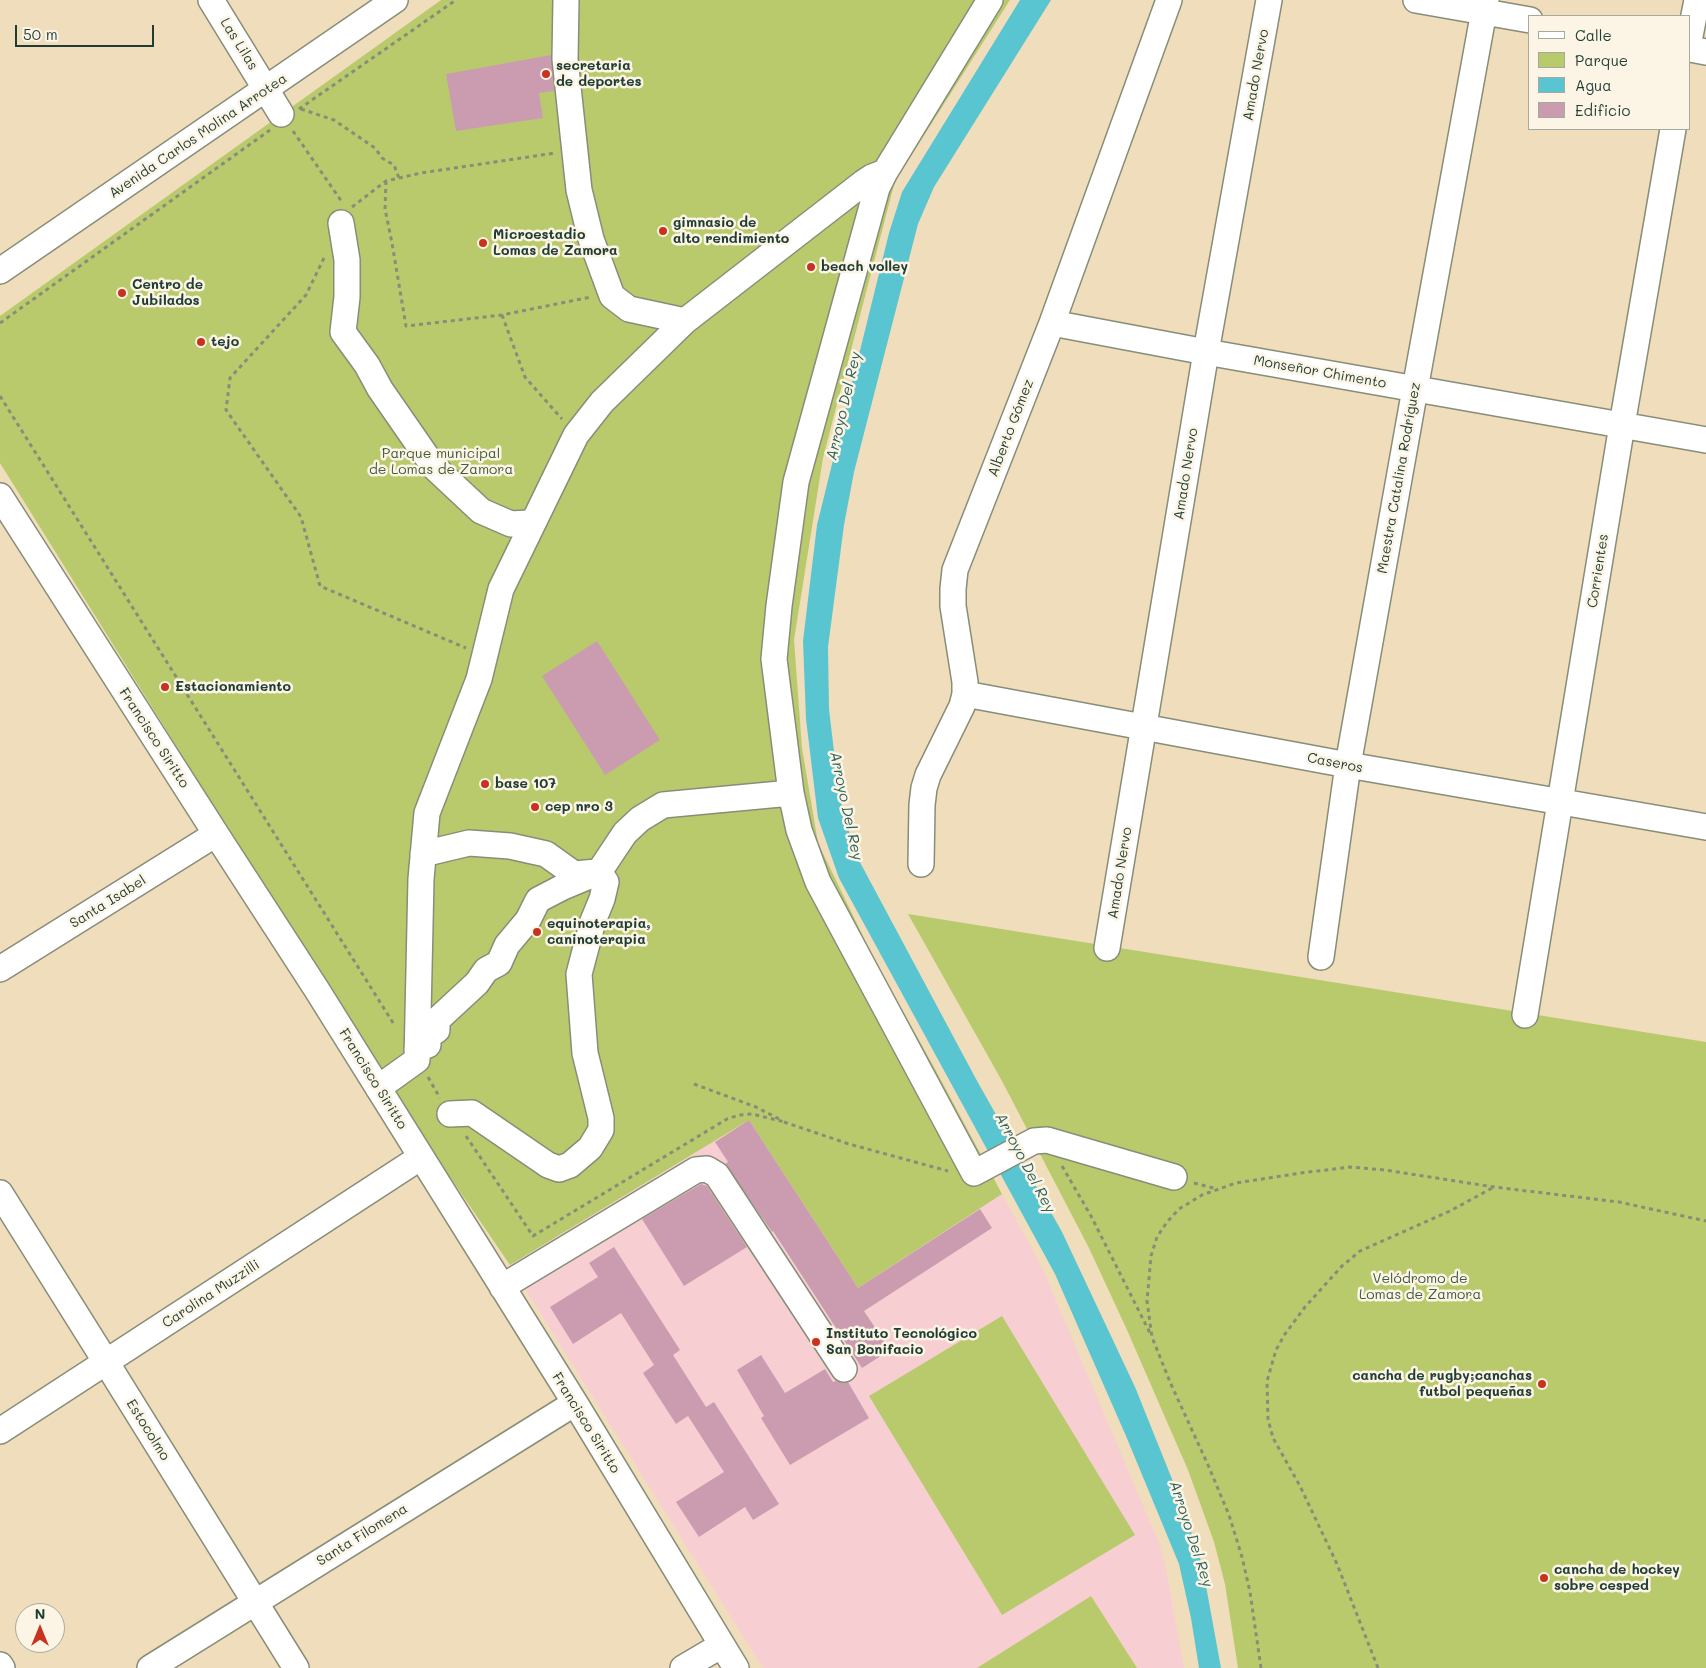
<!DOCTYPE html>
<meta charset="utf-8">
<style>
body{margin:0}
#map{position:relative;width:1706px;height:1668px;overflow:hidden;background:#f0ddbb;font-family:Mali,sans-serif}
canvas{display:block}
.legend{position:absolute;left:1528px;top:15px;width:162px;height:115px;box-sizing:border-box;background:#fcf5e5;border:1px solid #a4ab9e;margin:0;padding:6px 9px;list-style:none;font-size:15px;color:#1f3d34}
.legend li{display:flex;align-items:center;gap:10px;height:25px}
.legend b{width:25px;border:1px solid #a4ab9e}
.north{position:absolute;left:15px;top:1603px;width:50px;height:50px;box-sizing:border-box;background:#fcf5e5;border:1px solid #a4ab9e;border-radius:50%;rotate:0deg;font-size:14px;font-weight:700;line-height:20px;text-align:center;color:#1f3d34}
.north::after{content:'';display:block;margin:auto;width:18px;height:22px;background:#c8321e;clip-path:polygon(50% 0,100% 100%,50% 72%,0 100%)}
.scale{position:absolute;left:15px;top:25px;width:139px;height:22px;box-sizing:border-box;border:2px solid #1f3d34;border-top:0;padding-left:6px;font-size:15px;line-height:18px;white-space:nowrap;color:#1f3d34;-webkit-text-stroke:4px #fcf5e5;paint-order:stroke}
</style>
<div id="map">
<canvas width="1706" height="1668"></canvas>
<ul class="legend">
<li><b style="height:6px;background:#fff"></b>Calle</li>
<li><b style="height:14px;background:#b9ca6d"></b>Parque</li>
<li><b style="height:14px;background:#59c5d0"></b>Agua</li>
<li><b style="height:14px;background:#cb9caf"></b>Edificio</li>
</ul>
<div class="north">N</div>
<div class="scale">50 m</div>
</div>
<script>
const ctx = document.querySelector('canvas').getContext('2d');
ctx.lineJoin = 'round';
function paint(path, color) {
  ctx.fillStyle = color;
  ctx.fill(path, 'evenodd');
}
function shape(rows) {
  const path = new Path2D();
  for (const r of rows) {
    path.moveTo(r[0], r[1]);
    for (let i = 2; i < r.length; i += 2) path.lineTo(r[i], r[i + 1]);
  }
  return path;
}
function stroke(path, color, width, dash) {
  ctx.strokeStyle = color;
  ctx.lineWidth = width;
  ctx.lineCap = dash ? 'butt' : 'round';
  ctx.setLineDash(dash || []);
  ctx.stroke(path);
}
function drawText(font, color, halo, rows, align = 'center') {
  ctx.font = font + ' Mali,sans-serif';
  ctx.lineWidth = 5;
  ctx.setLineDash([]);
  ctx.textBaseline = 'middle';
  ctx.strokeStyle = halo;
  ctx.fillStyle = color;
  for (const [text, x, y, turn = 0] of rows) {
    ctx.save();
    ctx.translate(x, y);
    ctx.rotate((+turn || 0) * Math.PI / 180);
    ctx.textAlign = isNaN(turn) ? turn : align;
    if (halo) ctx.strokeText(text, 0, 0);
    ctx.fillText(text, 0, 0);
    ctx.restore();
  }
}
const built = shape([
 [749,1120,858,1288,1002,1194,1031,1247,1044,1272,1159,1543,1166,1569,1184,1668,763,1668,510,1265]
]);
const green = shape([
 [441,0,1010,0,895,181,823,458,794,640,802,748,818,843,874,959,934,1067,1002,1194,858,1288,749,1120,510,1265,386,1083,0,463,0,316],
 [908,914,1706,1042,1706,1668,1238,1668,1225,1584,1214,1542,1188,1470,1127,1330,1089,1248,1002,1081],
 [1002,1316,1135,1535,1002,1615,869,1396],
 [1091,1596,1137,1668,977,1668]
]);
const water = shape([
 [1020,0,1051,0,934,187,918,224,854,472,844,525,828,647,829,709,839,794,855,853,976,1079,1062,1232,1135,1387,1180,1499,1202,1564,1221,1668,1199,1668,1191,1618,1179,1564,1126,1436,1055,1274,839,878,818,818,806,719,803,641,817,525,889,233,902,192]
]);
const building = shape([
 [551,55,554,91,539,93,543,118,456,131,446,74],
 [597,641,660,740,605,775,542,676],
 [749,1120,858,1288,980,1209,992,1228,864,1311,890,1350,862,1368,773,1231,772,1232,725,1164,728,1162,715,1142],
 [701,1184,707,1186,747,1247,684,1286,642,1219],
 [614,1247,680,1350,673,1355,706,1407,714,1402,779,1504,753,1520,745,1507,699,1537,676,1502,724,1472,688,1416,676,1424,643,1373,654,1365,621,1313,573,1344,550,1307,598,1277,589,1263],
 [761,1355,785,1393,825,1369,833,1382,836,1381,844,1383,848,1382,869,1418,790,1465,761,1418,764,1416,737,1370]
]);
const path = shape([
 [299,109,456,0],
 [301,109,334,120,375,148,382,158,394,165,399,178],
 [293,131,342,202],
 [386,181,385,209,392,243,406,326,502,315,591,297],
 [352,207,386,181,421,173,555,153],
 [324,258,306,295,230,378,226,410,301,517,320,586,466,648],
 [502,315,525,377,562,419],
 [0,323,270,130],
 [0,396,395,1026],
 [428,1077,440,1098],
 [694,1084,756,1107,779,1119],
 [784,1122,849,1144,948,1171],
 [466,1136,533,1236,727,1119,739,1115,752,1114,785,1122],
 [1062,1166,1091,1216,1150,1333],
 [1194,1183,1217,1189],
 [1261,1668,1250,1592,1242,1557,1229,1515,1208,1465,1170,1382,1152,1337,1147,1301,1151,1256,1157,1237,1167,1222,1179,1209,1202,1195,1236,1183,1301,1173,1350,1167,1385,1170,1494,1187,1619,1202,1706,1221],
 [1378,1668,1337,1564,1300,1486,1273,1438,1268,1419,1267,1381,1276,1350,1285,1334,1305,1307,1342,1266,1360,1251,1450,1211,1494,1187]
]);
const minor = shape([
 [211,0,281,114],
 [566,0,565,59,579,190,591,239,612,296,629,309,685,321,863,183,872,177,885,172],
 [990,0,885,172,877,188,796,482,779,606,774,659,791,793,799,830,818,882,974,1173,1034,1141,1047,1140,1174,1177],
 [1416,0,1530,20],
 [1690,36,1697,0],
 [1690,49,1706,52],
 [341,223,347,260,347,297,343,332,367,365,380,389,434,467,481,511,511,524,528,523,535,519],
 [0,271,395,0],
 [1052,323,1206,352,1706,440],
 [0,496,216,834,317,990,575,1403,736,1668],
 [965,694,1348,765,1706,827],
 [423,854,469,843,510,846,546,854,574,874,597,872],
 [921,864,922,805,924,788,928,775,962,706,965,694,965,682,953,606,953,589,955,570,1052,323,1169,0],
 [1107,948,1206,352,1269,0],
 [1321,957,1348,765,1415,389,1486,0],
 [0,969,216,834],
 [1525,1015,1622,425,1673,129],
 [417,1049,428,1045,427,1037,437,1030,437,1020,477,983,486,970,499,963,507,945,528,920,538,900,563,887,599,872,625,833,640,819,663,805,791,793],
 [378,1088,417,1060,421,879,427,813,479,679,501,589,576,435,602,402,685,321],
 [450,1114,472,1113,548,1165,559,1169,570,1165,590,1148,601,1130,601,1118,585,1053,579,974,593,921,602,899,606,882,599,872],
 [0,1193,106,1362,296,1668],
 [502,1287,696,1170,707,1169,717,1175,844,1369],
 [0,1431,421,1157],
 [0,1665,2,1668],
 [150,1668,575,1403],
 [683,1668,722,1645]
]);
const markers = [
 [546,74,5,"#c8321e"],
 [663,231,5,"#c8321e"],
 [483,243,5,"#c8321e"],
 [811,267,5,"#c8321e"],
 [122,293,5,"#c8321e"],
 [201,342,5,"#c8321e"],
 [165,687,5,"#c8321e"],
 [485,784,5,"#c8321e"],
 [535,807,5,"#c8321e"],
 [537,932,5,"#c8321e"],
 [816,1342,5,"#c8321e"],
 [1542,1384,5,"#c8321e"],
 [1544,1578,5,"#c8321e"]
];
const streetNames = [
 ["Las Lilas",239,44,58],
 ["Amado Nervo",1256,75,-80],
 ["Avenida Carlos Molina Arrotea",198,136,-34],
 ["Monseñor Chimento",1320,372,10],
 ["Alberto Gómez",1011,428,-69],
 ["Amado Nervo",1186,474,-81],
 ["Maestra Catalina Rodríguez",1399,478,-80],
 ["Corrientes",1598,571,-81],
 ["Francisco Siritto",154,738,57],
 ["Caseros",1335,763,11],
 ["Amado Nervo",1120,873,-81],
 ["Santa Isabel",108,902,-32],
 ["Francisco Siritto",373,1079,58],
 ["Carolina Muzzilli",211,1294,-33],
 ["Francisco Siritto",586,1423,58],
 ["Estocolmo",148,1430,58],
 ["Santa Filomena",362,1535,-32]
];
const poiNames = [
 ["secretaria",556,66],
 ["de deportes",556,82],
 ["gimnasio de",673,223],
 ["alto rendimiento",673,239],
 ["Microestadio",493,235],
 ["Lomas de Zamora",493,251],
 ["beach volley",821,267],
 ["Centro de",132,285],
 ["Jubilados",132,301],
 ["tejo",211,342],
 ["Estacionamiento",175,687],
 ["base 107",495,784],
 ["cep nro 3",545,807],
 ["equinoterapia,",547,924],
 ["caninoterapia",547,940],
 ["Instituto Tecnológico",826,1334],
 ["San Bonifacio",826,1350],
 ["cancha de rugby;canchas",1532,1376,"right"],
 ["futbol pequeñas",1532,1392,"right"],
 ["cancha de hockey",1554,1570],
 ["sobre cesped",1554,1586]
];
const parkNames = [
 ["Parque municipal",441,454],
 ["de Lomas de Zamora",441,470],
 ["Velódromo de",1420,1279],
 ["Lomas de Zamora",1420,1295]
];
const waterNames = [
 ["Arroyo Del Rey",844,406,-77],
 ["Arroyo Del Rey",846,806,78],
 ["Arroyo Del Rey",1025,1163,62],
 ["Arroyo Del Rey",1191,1534,72]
];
paint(built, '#f7cfd3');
paint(green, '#b9ca6d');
paint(water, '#59c5d0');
paint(building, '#cb9caf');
stroke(minor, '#888d78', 28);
stroke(path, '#888d78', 3, [4, 4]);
stroke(minor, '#fff', 25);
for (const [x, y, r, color] of markers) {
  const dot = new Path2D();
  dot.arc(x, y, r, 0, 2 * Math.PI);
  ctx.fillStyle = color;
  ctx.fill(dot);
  stroke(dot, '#fcf5e5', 2);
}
drawText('14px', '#1f3d34', '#fcf5e5', streetNames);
drawText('bold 14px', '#1f3d34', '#fcf5e5', poiNames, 'left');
drawText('14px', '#3e593f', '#fcf5e5', parkNames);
drawText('italic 15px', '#2e5f5b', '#fcf5e5', waterNames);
</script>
